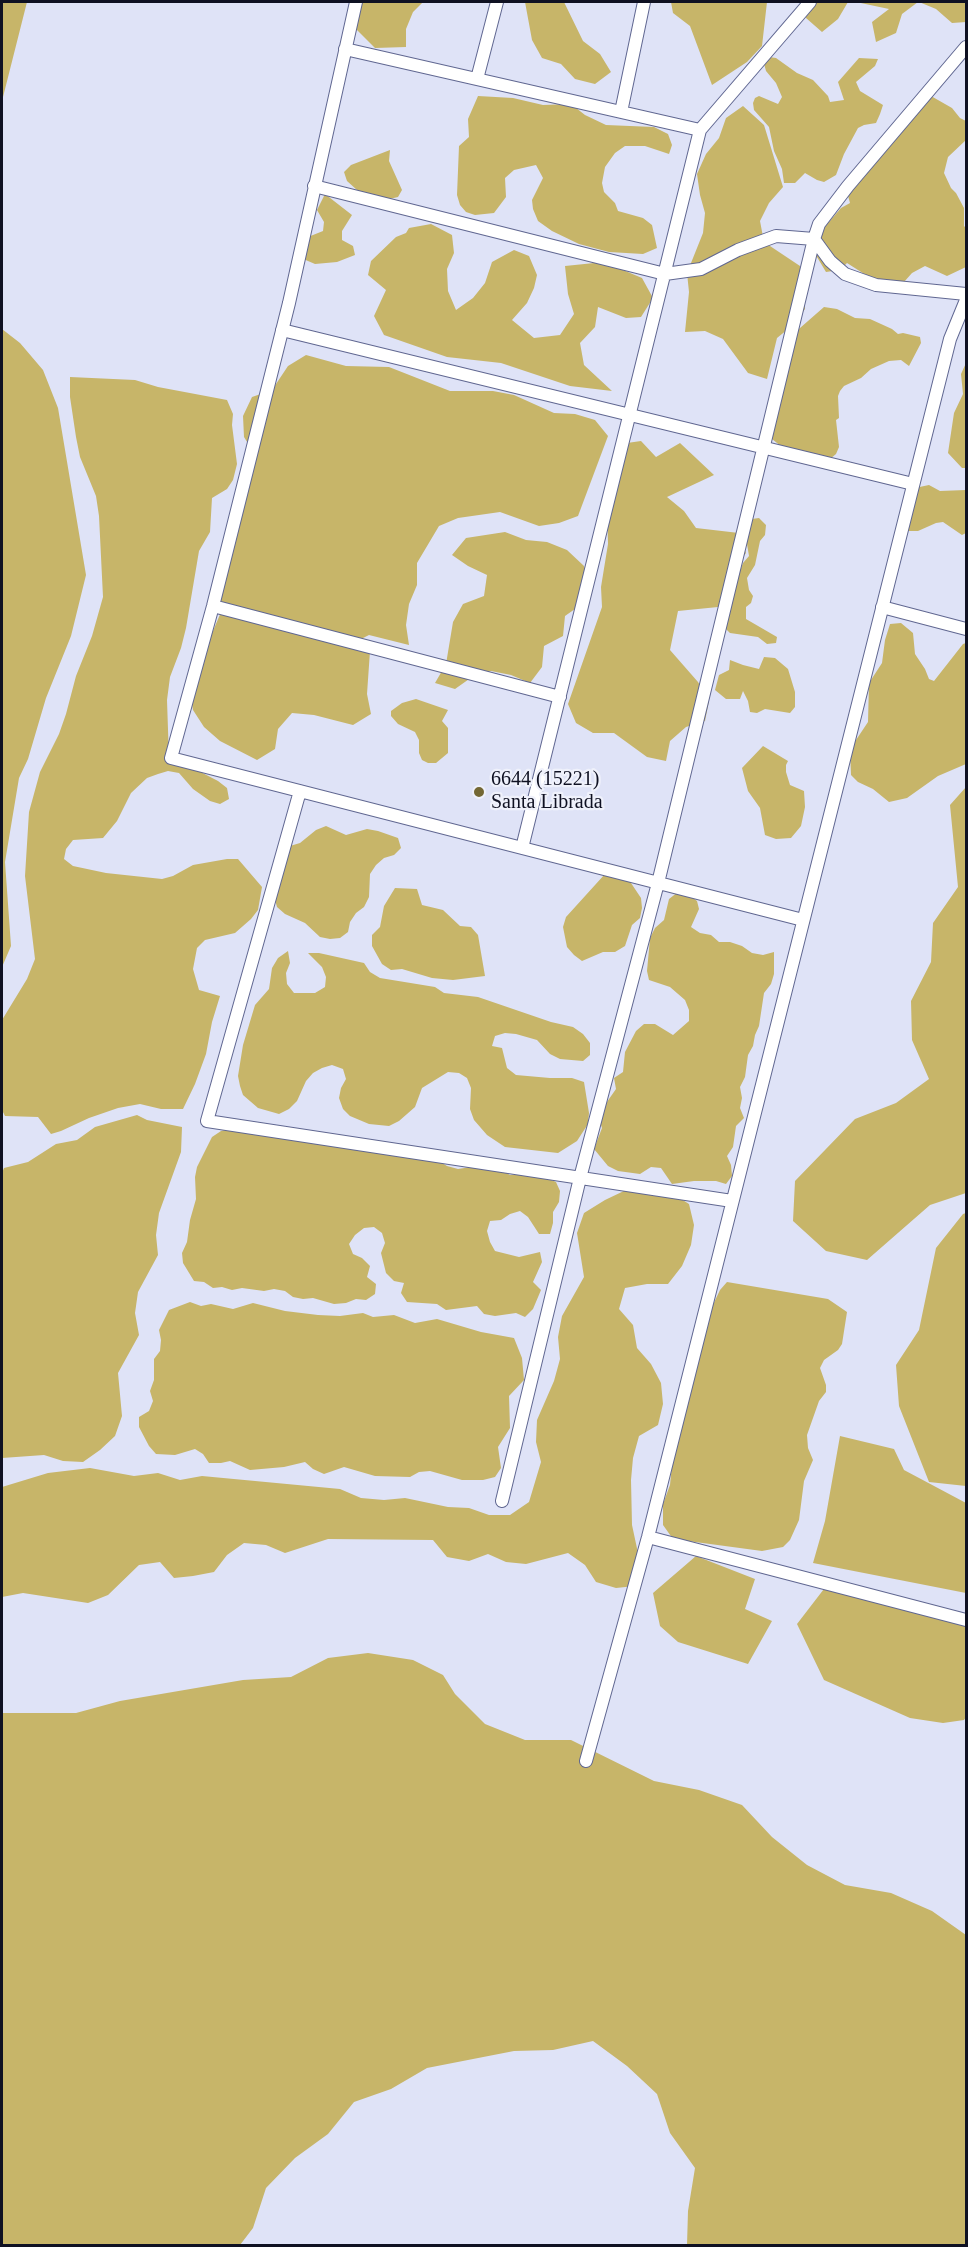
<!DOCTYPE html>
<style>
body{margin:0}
#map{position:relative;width:968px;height:2247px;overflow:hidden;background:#dfe3f7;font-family:"Times New Roman",serif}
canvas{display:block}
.frame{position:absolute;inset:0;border:3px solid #0f1122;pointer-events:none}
</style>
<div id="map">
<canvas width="968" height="2247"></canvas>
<div class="frame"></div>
</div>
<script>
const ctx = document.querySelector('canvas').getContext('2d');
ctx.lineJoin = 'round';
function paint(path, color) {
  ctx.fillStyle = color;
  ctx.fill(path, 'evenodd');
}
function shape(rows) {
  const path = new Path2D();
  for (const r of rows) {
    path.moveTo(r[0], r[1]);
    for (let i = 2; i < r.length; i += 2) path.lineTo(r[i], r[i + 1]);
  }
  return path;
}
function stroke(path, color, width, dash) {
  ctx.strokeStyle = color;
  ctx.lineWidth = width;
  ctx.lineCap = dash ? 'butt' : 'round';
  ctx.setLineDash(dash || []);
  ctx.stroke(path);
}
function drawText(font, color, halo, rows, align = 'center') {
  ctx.font = font + ' "Times New Roman",serif';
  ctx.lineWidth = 4.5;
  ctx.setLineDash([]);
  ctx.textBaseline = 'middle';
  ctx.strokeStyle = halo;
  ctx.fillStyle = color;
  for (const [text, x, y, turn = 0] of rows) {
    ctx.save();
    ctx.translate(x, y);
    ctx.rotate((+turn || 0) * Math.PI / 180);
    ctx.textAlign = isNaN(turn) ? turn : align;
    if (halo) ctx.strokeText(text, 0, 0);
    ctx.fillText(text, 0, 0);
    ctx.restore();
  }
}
const green = shape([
 [2,2,27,2,2,101],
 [355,2,423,2,413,12,406,29,406,47,375,48,357,30],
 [525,2,564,2,583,41,600,54,611,72,595,84,575,79,561,64,542,58,532,40],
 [671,2,767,2,762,46,747,62,712,85,690,26,673,13],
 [806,2,848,2,838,19,822,32,806,18],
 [856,2,918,2,902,14,896,33,876,42,872,22,889,9],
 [919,2,966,2,966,22,952,23,936,9],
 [762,56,776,58,797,73,813,80,828,96,830,102,844,100,838,82,859,58,878,59,875,66,856,82,860,91,883,105,880,114,876,123,864,125,858,128,844,154,836,175,824,182,817,180,805,173,795,183,784,183,782,169,774,151,769,127,754,110,753,103,755,98,759,96,778,104,782,97,776,83,766,71],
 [478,96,513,98,543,105,571,104,585,115,606,125,654,127,668,134,672,145,669,154,645,146,625,146,615,153,605,167,602,183,604,192,615,203,618,211,643,218,652,225,657,248,643,254,609,252,579,244,552,231,538,221,533,209,532,200,543,178,536,165,514,170,505,178,506,197,494,213,475,215,466,212,460,205,457,195,459,146,469,137,468,119],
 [931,96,952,108,960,118,966,121,966,140,948,157,944,173,951,188,956,193,964,208,964,226,966,228,966,267,947,276,925,266,912,273,904,282,880,284,847,263,840,270,826,272,814,252,822,230,841,208,850,203,847,192],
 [743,106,764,125,783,187,769,203,760,221,764,242,800,266,804,287,805,309,793,325,777,338,767,379,748,373,723,339,705,331,685,332,689,292,687,273,703,233,705,213,700,195,697,174,706,154,719,138,726,118],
 [390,150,389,161,402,190,398,197,381,201,367,199,347,181,344,172,351,165],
 [325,194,352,215,342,231,342,240,353,246,355,255,337,262,315,264,301,258,308,237,323,231,324,222,317,210],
 [431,224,452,235,454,253,447,269,448,291,456,310,473,298,485,283,492,262,514,250,529,256,537,275,534,288,527,303,512,320,534,338,560,335,574,314,568,294,565,266,604,262,642,278,653,298,641,317,626,318,598,307,595,327,580,343,584,365,612,391,570,386,501,363,447,357,384,335,374,316,386,290,368,275,371,261,396,237,406,233,409,228],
 [824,307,837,309,855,318,870,319,892,329,898,334,903,333,920,337,921,343,909,366,901,360,889,361,871,369,861,378,844,386,840,391,838,396,839,418,836,420,839,447,836,454,830,459,787,451,767,435,792,335],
 [2,329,20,343,43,370,58,408,86,575,71,636,46,698,28,759,19,778,5,862,11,946,2,967],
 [306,355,346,366,389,367,450,391,493,391,514,395,554,413,575,414,595,420,608,436,578,516,559,523,539,526,500,512,458,518,439,526,417,563,417,585,409,604,406,625,409,645,369,635,351,644,370,651,367,694,371,714,353,725,314,715,292,713,278,729,275,749,257,760,220,741,204,727,193,710,189,688,221,612,220,571,239,490,253,474,255,455,244,437,243,416,252,397,272,390,288,366],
 [966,363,966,468,962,468,948,453,954,413,963,394,961,374],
 [70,377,135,380,158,387,227,400,233,414,232,425,237,464,233,480,227,489,212,498,210,532,199,551,186,628,181,648,170,677,167,700,169,759,189,766,218,781,227,788,229,799,220,804,210,801,193,789,179,773,168,771,158,774,147,778,131,793,117,821,103,838,73,840,66,849,64,859,73,866,106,873,162,879,173,876,193,865,227,859,238,859,262,887,258,910,251,919,235,933,205,940,197,948,193,969,199,990,220,996,212,1022,206,1054,195,1084,183,1109,161,1109,140,1104,118,1108,89,1118,61,1131,51,1134,38,1117,5,1116,2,1110,2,1020,27,979,35,959,25,876,29,812,40,772,59,734,66,714,76,676,92,636,103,597,99,516,96,496,80,457,76,437,70,397],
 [641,441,656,457,680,443,714,475,667,497,684,511,696,528,739,533,746,553,734,569,718,607,678,611,670,650,698,682,709,701,705,721,686,727,670,741,666,761,647,757,614,733,593,733,576,723,568,704,602,607,601,587,608,544,607,503,627,443],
 [929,485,940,491,966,490,966,533,962,535,943,522,936,523,918,531,909,531,904,528,910,489],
 [759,518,766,525,765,535,760,541,755,565,747,578,749,590,753,596,751,603,746,607,746,619,777,637,776,643,767,644,758,637,730,633,723,626,726,608,743,563,749,556,746,538,752,519],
 [505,532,526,540,547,542,567,550,584,566,590,586,582,604,565,616,563,636,544,646,542,667,530,683,511,675,491,671,472,677,455,689,435,683,446,664,453,622,463,604,484,596,487,575,468,566,452,555,466,538],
 [901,623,913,633,915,654,925,669,929,679,934,681,963,644,966,643,966,764,938,776,907,798,889,802,873,789,858,782,851,775,850,749,868,722,869,683,882,663,885,640,890,624],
 [764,657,775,658,788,669,795,692,795,707,790,713,765,709,757,713,750,712,748,701,743,691,740,699,726,699,715,690,719,675,729,670,730,660,743,665,759,669],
 [416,699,448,710,442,721,448,728,448,753,436,763,428,763,422,760,419,753,419,740,415,732,398,724,391,716,391,711,402,703],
 [763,746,788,761,786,765,786,772,790,785,804,791,805,807,801,826,791,838,776,839,765,835,760,808,748,791,742,768],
 [966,787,966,1193,930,1205,867,1260,826,1251,793,1221,795,1181,855,1119,896,1103,929,1079,912,1040,911,1001,931,962,933,923,958,887,950,805],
 [326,826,346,835,367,829,378,831,398,838,401,848,394,855,384,858,376,865,370,874,369,897,364,907,356,913,350,922,348,932,340,938,330,939,320,937,305,923,285,914,277,907,274,896,290,846,300,843,316,830],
 [605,874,629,880,641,898,642,908,640,918,632,925,625,946,615,952,603,952,582,961,574,955,567,947,563,927,566,917],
 [395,888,417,889,422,905,443,910,460,926,471,927,478,935,485,976,453,980,432,978,402,969,391,970,382,964,372,946,372,935,380,927,384,906],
 [678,892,688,894,697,901,699,909,691,927,700,933,711,935,719,942,730,942,742,946,752,953,763,955,774,952,774,974,771,984,764,993,759,1026,755,1035,753,1046,748,1055,745,1077,740,1087,742,1098,740,1108,744,1118,736,1126,733,1147,727,1156,731,1165,732,1176,726,1184,716,1181,694,1181,672,1184,661,1168,651,1167,640,1174,618,1171,608,1166,594,1149,602,1128,599,1119,602,1109,616,1089,614,1078,623,1072,625,1052,636,1031,644,1024,655,1024,673,1035,689,1021,689,1010,685,1000,670,987,649,980,647,971,650,938,655,928,664,920,669,899],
 [288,951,290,963,286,973,287,984,294,993,315,993,325,987,326,977,322,967,308,953,319,953,364,963,370,972,380,978,435,987,444,993,478,997,551,1022,573,1027,583,1034,590,1043,590,1055,583,1061,560,1059,550,1054,537,1040,516,1034,505,1033,495,1036,492,1046,502,1048,507,1068,516,1075,550,1078,572,1078,584,1082,589,1113,588,1124,577,1141,558,1153,505,1147,487,1135,474,1120,470,1109,471,1088,467,1078,459,1073,448,1072,422,1088,415,1107,399,1121,389,1126,369,1124,350,1116,343,1109,339,1098,341,1088,346,1079,343,1069,332,1065,322,1068,313,1073,306,1081,297,1101,289,1109,279,1114,258,1108,243,1095,240,1086,238,1076,243,1045,255,1005,269,989,272,968,278,958],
 [137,1115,147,1120,182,1127,181,1152,159,1213,156,1235,158,1255,138,1292,135,1313,139,1335,118,1373,122,1416,115,1436,100,1450,83,1462,63,1461,44,1455,2,1458,2,1173,4,1168,28,1162,56,1144,77,1140,95,1127],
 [232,1129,387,1151,405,1158,415,1154,428,1154,447,1166,458,1169,490,1164,510,1175,535,1173,556,1182,560,1191,559,1202,553,1212,553,1223,550,1234,539,1234,528,1217,520,1211,510,1214,501,1220,490,1221,487,1231,490,1242,495,1251,519,1257,540,1252,542,1262,533,1282,541,1290,533,1309,525,1317,516,1313,495,1316,484,1314,477,1306,446,1310,437,1304,407,1302,401,1293,404,1283,394,1281,386,1273,381,1253,385,1243,382,1233,374,1227,364,1228,355,1235,349,1244,353,1254,362,1258,370,1266,367,1277,376,1284,375,1294,366,1300,356,1299,346,1303,334,1304,313,1298,303,1299,293,1297,285,1291,274,1289,264,1291,242,1288,232,1290,222,1287,213,1288,204,1282,194,1281,183,1263,182,1253,187,1242,190,1220,196,1199,195,1177,197,1167,212,1137,221,1131],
 [626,1190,670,1192,689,1204,694,1225,691,1245,682,1266,668,1284,647,1284,625,1288,619,1309,633,1325,637,1348,651,1364,661,1383,663,1404,658,1425,639,1436,633,1458,631,1480,632,1525,641,1567,635,1586,616,1588,596,1582,585,1565,568,1553,526,1564,506,1562,488,1554,469,1561,447,1557,433,1540,328,1539,285,1553,266,1545,244,1543,227,1555,214,1572,193,1576,174,1578,160,1562,139,1565,108,1595,88,1603,23,1593,2,1597,2,1487,48,1473,90,1468,134,1476,158,1473,180,1480,202,1476,340,1489,361,1498,384,1500,405,1498,448,1507,469,1508,489,1515,510,1515,529,1502,541,1462,536,1442,537,1420,554,1381,560,1359,558,1337,562,1316,584,1277,577,1233,584,1213,605,1200],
 [966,1213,966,1486,929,1482,899,1406,896,1365,919,1330,936,1248,963,1214],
 [727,1282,828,1299,847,1312,842,1344,838,1350,824,1360,820,1368,826,1385,826,1392,819,1401,807,1435,808,1448,813,1460,804,1481,799,1520,790,1540,783,1547,762,1551,673,1539,663,1525,663,1504,670,1485,675,1434,686,1396,693,1384,709,1313,720,1290],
 [190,1302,201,1306,211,1304,233,1309,253,1303,285,1311,318,1315,340,1316,363,1313,373,1317,394,1315,415,1323,437,1319,481,1332,514,1338,522,1358,524,1380,509,1396,510,1428,498,1447,501,1468,495,1477,483,1480,462,1480,430,1471,419,1472,410,1477,375,1476,344,1467,324,1474,313,1469,305,1462,284,1467,250,1470,230,1461,221,1463,209,1463,203,1454,195,1449,175,1455,156,1454,149,1446,139,1427,139,1417,149,1411,153,1401,150,1391,154,1380,154,1359,160,1351,161,1340,159,1330,169,1310],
 [840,1436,894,1449,904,1470,966,1503,966,1593,813,1563,825,1521],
 [696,1556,755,1579,745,1609,772,1621,748,1664,678,1642,660,1626,653,1593],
 [827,1585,966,1624,966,1717,964,1720,943,1723,910,1718,824,1680,797,1624],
 [368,1653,413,1660,443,1675,455,1694,485,1724,525,1740,571,1740,654,1781,699,1790,742,1805,772,1837,807,1865,845,1885,891,1893,932,1911,966,1935,966,2245,687,2245,688,2211,695,2168,670,2133,657,2094,627,2066,593,2041,553,2050,514,2051,427,2068,391,2089,354,2102,328,2134,295,2158,266,2188,253,2228,240,2245,2,2246,2,1713,76,1713,120,1701,243,1680,291,1677,328,1658]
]);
const street = shape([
 [356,2,289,303,213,606,171,758,803,920],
 [345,49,700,130],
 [477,79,497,2],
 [621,112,644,2],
 [314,186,665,274,701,269,738,250,776,236,814,239,830,261,845,274,876,285,966,294],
 [282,330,913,484],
 [213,606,560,697],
 [882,607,966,629],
 [300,791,207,1121,732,1201],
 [522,848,700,130,810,2],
 [502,1501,580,1178,658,883,814,239,819,224,848,186,966,47],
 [648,1537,966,1620],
 [586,1761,648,1537,950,339,966,300]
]);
const markers = [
 [479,792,6,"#736734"]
];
const poiNames = [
 ["6644 (15221)",491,780],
 ["Santa Librada",491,803]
];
paint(green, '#c7b569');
stroke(street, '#606791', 14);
stroke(street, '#fff', 12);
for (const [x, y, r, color] of markers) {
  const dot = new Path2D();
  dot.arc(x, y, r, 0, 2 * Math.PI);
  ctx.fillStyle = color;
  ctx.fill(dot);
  stroke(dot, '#eff1fb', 2);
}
drawText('20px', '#0f1122', '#eff1fb', poiNames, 'left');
</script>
